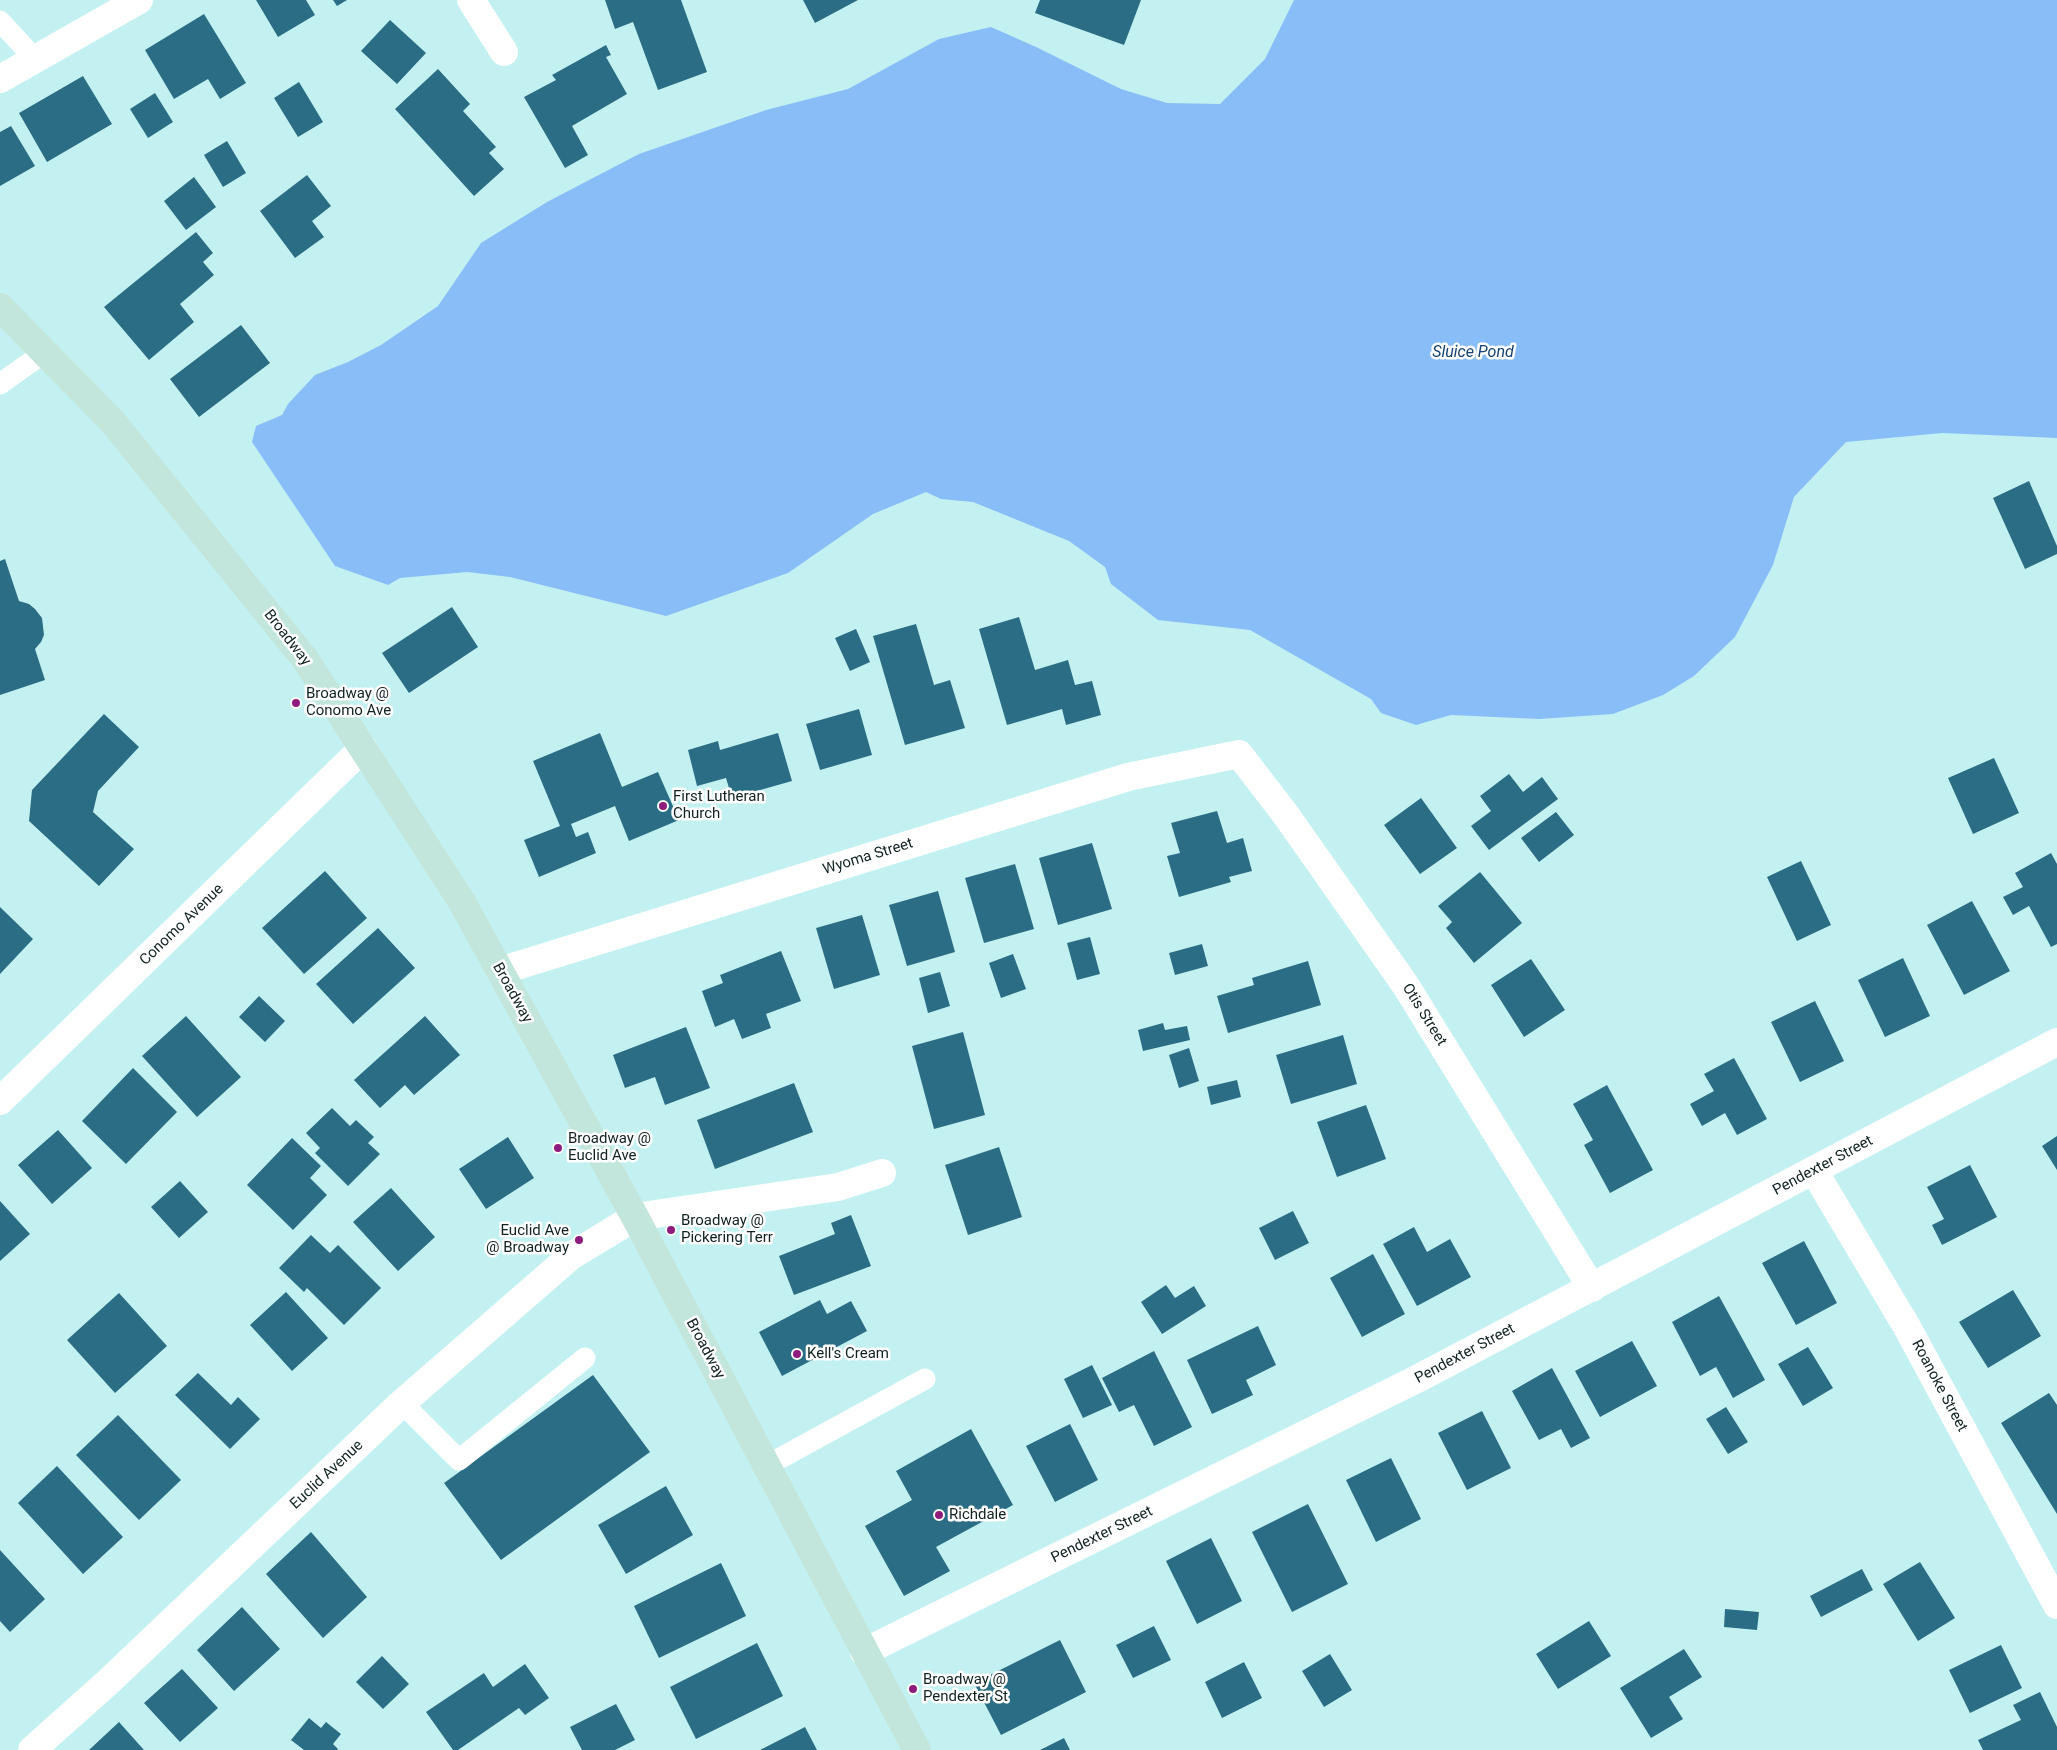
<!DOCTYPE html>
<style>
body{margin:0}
canvas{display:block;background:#c3f1f1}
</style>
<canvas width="2057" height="1750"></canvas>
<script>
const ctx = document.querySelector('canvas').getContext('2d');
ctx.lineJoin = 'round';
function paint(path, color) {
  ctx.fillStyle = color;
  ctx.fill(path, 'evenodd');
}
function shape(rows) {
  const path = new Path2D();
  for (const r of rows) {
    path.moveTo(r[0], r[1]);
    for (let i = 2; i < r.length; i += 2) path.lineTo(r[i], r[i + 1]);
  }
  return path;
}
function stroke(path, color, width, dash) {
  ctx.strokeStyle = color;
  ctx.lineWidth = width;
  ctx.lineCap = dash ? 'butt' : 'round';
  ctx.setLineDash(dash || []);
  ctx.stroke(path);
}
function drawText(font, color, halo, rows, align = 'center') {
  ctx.font = font + ' Roboto,sans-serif';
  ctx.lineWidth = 5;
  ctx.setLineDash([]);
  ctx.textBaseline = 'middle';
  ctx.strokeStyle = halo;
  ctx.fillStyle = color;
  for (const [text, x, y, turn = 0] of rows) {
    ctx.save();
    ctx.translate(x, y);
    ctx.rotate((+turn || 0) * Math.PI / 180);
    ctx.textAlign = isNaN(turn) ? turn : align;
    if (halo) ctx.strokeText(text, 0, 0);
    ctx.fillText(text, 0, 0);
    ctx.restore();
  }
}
const water = shape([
 [1294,0,2057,0,2057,438,1942,433,1846,442,1794,497,1773,565,1735,637,1694,676,1663,695,1613,714,1539,719,1451,715,1416,725,1381,713,1371,699,1250,630,1158,620,1111,584,1105,567,1069,541,973,502,941,499,926,492,873,514,788,573,666,616,510,577,467,572,400,578,388,585,335,566,252,442,256,426,282,415,288,404,315,375,348,362,381,345,438,306,481,243,547,202,639,154,766,110,848,89,939,39,991,27,1036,47,1121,89,1167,103,1220,104,1265,59]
]);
const building = shape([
 [256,0,306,0,315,15,278,37],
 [333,0,347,0,337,6],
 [605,0,681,0,707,72,658,90,633,22,615,29],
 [803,0,858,0,815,23],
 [1040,0,1141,0,1124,45,1035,13],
 [204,14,246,83,220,99,208,79,174,99,145,50],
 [390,20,426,53,397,84,361,51],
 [606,45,611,55,606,57,627,94,572,126,588,155,565,168,524,97,556,80,552,75],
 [438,69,470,104,463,111,496,147,489,153,504,169,474,196,395,109],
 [83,76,112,124,47,162,19,113],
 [299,82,323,122,298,137,274,98],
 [155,93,173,122,148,138,130,109],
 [11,126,35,166,0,186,0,132],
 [227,141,246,173,223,187,204,155],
 [307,175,331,206,312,221,324,237,295,258,260,211],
 [194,177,216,207,186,230,164,201],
 [196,232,213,253,203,262,214,275,180,304,194,322,149,360,104,307],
 [241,325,270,363,199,417,170,379],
 [2029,481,2057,546,2057,554,2025,569,1993,498],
 [5,559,19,601,29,604,35,609,42,618,44,635,41,642,35,649,45,680,0,695,0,561],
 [452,607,478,647,409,693,382,653],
 [1019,617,1035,670,1068,660,1075,685,1092,681,1101,715,1066,725,1062,709,1007,725,979,629],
 [916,624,934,685,950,680,965,728,905,745,873,636],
 [856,629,870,662,850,671,835,638],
 [859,709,872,755,820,770,806,724],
 [104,714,139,747,98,791,93,812,134,849,99,886,29,821,32,790],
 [600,733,622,787,658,772,679,820,629,841,615,806,571,824,576,837,588,832,596,853,539,877,524,840,560,826,533,761],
 [778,733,792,781,732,798,726,778,697,786,688,750,718,741,720,750],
 [1994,758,2019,813,1973,834,1948,778],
 [1509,774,1523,792,1542,777,1558,799,1489,850,1471,826,1491,811,1480,796],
 [1421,798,1457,848,1420,874,1384,825],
 [1217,811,1227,843,1243,838,1252,871,1229,877,1231,882,1179,897,1167,856,1180,853,1171,823],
 [1556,812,1574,835,1539,862,1521,838],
 [1092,843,1112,909,1058,925,1039,858],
 [2051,853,2057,864,2057,944,2051,947,2029,906,2013,915,2003,897,2023,887,2015,873],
 [1801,861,1831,925,1797,941,1767,877],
 [1015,864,1034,929,984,943,965,878],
 [325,871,367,918,304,974,262,928],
 [1480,872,1522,923,1474,963,1446,928,1452,922,1438,906],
 [938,891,955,952,907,966,889,905],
 [1972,901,2010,971,1964,995,1927,925],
 [0,907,33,939,0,974],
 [862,915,880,975,834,989,816,928],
 [378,928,415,968,353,1024,316,984],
 [1090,937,1100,974,1077,980,1067,943],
 [1202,944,1208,966,1175,975,1169,953],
 [781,951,801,1001,766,1014,771,1028,742,1039,734,1019,715,1027,702,991,723,983,720,975],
 [1013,954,1026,989,1001,998,989,963],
 [1903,958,1930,1016,1885,1037,1858,980],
 [1531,959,1565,1010,1524,1037,1491,985],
 [1308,961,1321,1005,1228,1033,1217,996,1254,985,1252,978],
 [940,972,950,1006,928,1013,919,978],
 [259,996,285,1021,265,1042,239,1017],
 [1815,1001,1844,1061,1800,1082,1771,1022],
 [186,1016,241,1077,197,1117,142,1056],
 [425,1016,460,1055,414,1095,405,1085,380,1108,354,1080],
 [1163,1023,1165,1030,1187,1026,1190,1040,1143,1051,1138,1030],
 [686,1027,710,1088,665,1105,655,1077,625,1088,613,1055],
 [963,1032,985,1115,934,1129,912,1046],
 [1343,1035,1357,1084,1291,1104,1276,1055],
 [1189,1048,1199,1081,1179,1088,1169,1055],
 [1734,1058,1767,1119,1737,1135,1725,1113,1702,1126,1690,1104,1714,1091,1704,1074],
 [133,1068,177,1112,126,1164,82,1121],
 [1237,1080,1241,1097,1211,1105,1207,1087],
 [794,1083,813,1132,715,1169,697,1120],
 [1607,1085,1653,1170,1610,1193,1584,1145,1593,1140,1573,1104],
 [1366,1105,1386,1159,1337,1177,1317,1122],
 [332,1108,350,1126,356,1120,374,1137,368,1143,380,1154,348,1186,315,1153,320,1148,306,1133],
 [58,1130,92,1168,52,1204,18,1165],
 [2057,1136,2057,1170,2042,1146],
 [508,1137,534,1178,486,1209,459,1169],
 [292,1138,321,1166,310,1178,327,1195,293,1230,247,1185],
 [999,1147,1022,1217,968,1235,945,1165],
 [1970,1165,1997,1217,1942,1245,1932,1225,1944,1219,1927,1187],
 [180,1181,208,1212,179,1238,151,1207],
 [391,1188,435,1237,398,1271,353,1222],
 [0,1201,30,1234,0,1261],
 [1293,1211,1309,1243,1275,1260,1259,1228],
 [851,1215,871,1266,794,1295,779,1256,835,1234,831,1223],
 [1414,1227,1427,1252,1450,1239,1471,1277,1417,1306,1383,1244],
 [311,1235,330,1253,338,1245,381,1288,344,1325,307,1288,304,1292,279,1268],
 [1804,1241,1837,1303,1796,1325,1762,1263],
 [1373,1254,1405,1314,1362,1337,1330,1278],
 [1166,1285,1175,1298,1194,1286,1206,1306,1162,1334,1141,1302],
 [2013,1290,2041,1336,1988,1368,1959,1322],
 [286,1292,328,1338,292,1371,250,1325],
 [119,1293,167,1346,115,1393,67,1340],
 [1719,1296,1765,1380,1733,1398,1716,1367,1700,1376,1672,1322],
 [820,1300,827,1314,851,1301,867,1331,782,1376,759,1332],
 [1258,1326,1276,1365,1246,1380,1253,1395,1212,1414,1187,1360],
 [1632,1341,1657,1386,1600,1417,1575,1371],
 [1808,1347,1833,1388,1803,1406,1778,1364],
 [1154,1351,1192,1427,1154,1446,1134,1405,1119,1412,1102,1378],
 [1092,1365,1112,1405,1083,1418,1064,1379],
 [1552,1368,1590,1438,1571,1448,1561,1429,1539,1440,1512,1391],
 [198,1373,231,1405,238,1397,260,1419,230,1449,175,1395],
 [593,1375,650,1452,501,1560,444,1483],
 [2049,1393,2057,1405,2057,1514,2001,1423],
 [1726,1407,1748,1442,1728,1454,1706,1419],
 [1482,1411,1511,1468,1467,1490,1438,1433],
 [118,1415,181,1480,139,1520,76,1455],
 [1070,1424,1098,1480,1055,1502,1026,1446],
 [971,1429,1013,1505,936,1547,950,1571,904,1596,865,1526,912,1500,896,1471],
 [1391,1458,1421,1519,1376,1542,1346,1480],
 [57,1466,123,1537,83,1574,18,1503],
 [666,1486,693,1535,626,1574,598,1525],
 [1308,1504,1348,1584,1292,1612,1252,1532],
 [311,1532,367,1597,323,1638,266,1574],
 [1211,1538,1242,1601,1197,1624,1166,1561],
 [0,1550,45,1599,10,1632,0,1621],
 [1920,1562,1955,1618,1918,1641,1883,1584],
 [721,1563,746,1616,659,1658,634,1606],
 [1862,1569,1873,1590,1821,1617,1810,1596],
 [242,1607,280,1649,234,1691,197,1650],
 [1725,1609,1759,1612,1757,1630,1724,1627],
 [1589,1621,1611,1656,1558,1689,1536,1654],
 [1154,1626,1171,1660,1133,1678,1116,1645],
 [1060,1640,1086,1692,1001,1735,974,1683],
 [757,1643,783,1696,696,1739,670,1687],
 [2001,1645,2022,1688,1970,1713,1949,1670],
 [1684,1649,1702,1677,1669,1697,1683,1719,1651,1738,1620,1688],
 [1330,1654,1352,1690,1324,1707,1302,1671],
 [382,1656,409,1684,383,1709,356,1682],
 [1244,1662,1262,1698,1222,1718,1205,1682],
 [525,1664,549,1698,525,1715,519,1708,458,1750,453,1750,426,1712,484,1673,493,1687],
 [182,1669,218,1708,180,1742,144,1703],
 [2040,1692,2057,1727,2057,1750,1983,1750,1978,1740,2021,1720,2013,1705],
 [616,1704,635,1740,615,1750,582,1750,570,1727],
 [309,1718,321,1728,326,1722,341,1734,333,1744,338,1749,337,1750,304,1750,291,1740],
 [119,1722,144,1750,89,1750],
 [805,1727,817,1750,760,1750],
 [1064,1738,1070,1750,1040,1750]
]);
const service = shape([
 [0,21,35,59],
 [0,384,45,352],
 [402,1403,459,1460,585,1358],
 [766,1466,925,1379]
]);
const minor = shape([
 [471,0,504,52],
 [500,971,1128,777,1239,754,1286,815,1406,986,1592,1288],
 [0,1101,363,748],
 [1814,1171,1907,1327,2057,1605],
 [635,1217,838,1187,882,1173],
 [864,1652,1417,1379,2057,1042]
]);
const tertiary = shape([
 [0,79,139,0],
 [32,1750,107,1683,402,1403,571,1256,635,1217]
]);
const secondary = shape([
 [0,307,112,421,305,659,462,902,635,1217,917,1750]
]);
const markers = [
 [296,703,5,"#8f1c7d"],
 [663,806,5,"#8f1c7d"],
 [558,1148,5,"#8f1c7d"],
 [671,1230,5,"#8f1c7d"],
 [579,1240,5,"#8f1c7d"],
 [797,1354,5,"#8f1c7d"],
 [939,1515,5,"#8f1c7d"],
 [913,1689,5,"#8f1c7d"]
];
const streetNames = [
 ["Broadway",287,638,52],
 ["Wyoma Street",868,857,-17],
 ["Conomo Avenue",182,925,-44],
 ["Broadway",512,993,61],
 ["Otis Street",1424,1015,58],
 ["Pendexter Street",1823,1166,-28],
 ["Broadway",705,1349,62],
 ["Pendexter Street",1465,1354,-28],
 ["Roanoke Street",1939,1386,62],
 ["Euclid Avenue",327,1475,-43],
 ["Pendexter Street",1102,1535,-26]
];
const poiNames = [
 ["Broadway @",306,694],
 ["Conomo Ave",306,711],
 ["First Lutheran",673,797],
 ["Church",673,814],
 ["Broadway @",568,1139],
 ["Euclid Ave",568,1156],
 ["Broadway @",681,1221],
 ["Pickering Terr",681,1238],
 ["Euclid Ave",569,1231,"right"],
 ["@ Broadway",569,1248,"right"],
 ["Kell's Cream",807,1354],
 ["Richdale",949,1515],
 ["Broadway @",923,1680],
 ["Pendexter St",923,1697]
];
const waterNames = [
 ["Sluice Pond",1473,353]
];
paint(water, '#89bdf7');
paint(building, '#2b6d84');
stroke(service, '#fff', 21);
stroke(minor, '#fff', 28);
stroke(tertiary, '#fff', 28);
stroke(secondary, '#c2e6db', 28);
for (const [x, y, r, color] of markers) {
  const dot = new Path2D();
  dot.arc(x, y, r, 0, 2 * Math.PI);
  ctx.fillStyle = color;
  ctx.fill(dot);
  stroke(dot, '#fff', 2);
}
drawText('15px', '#122', '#fff', streetNames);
drawText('15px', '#122', '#fff', poiNames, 'left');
drawText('italic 16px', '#154271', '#fff', waterNames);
</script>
